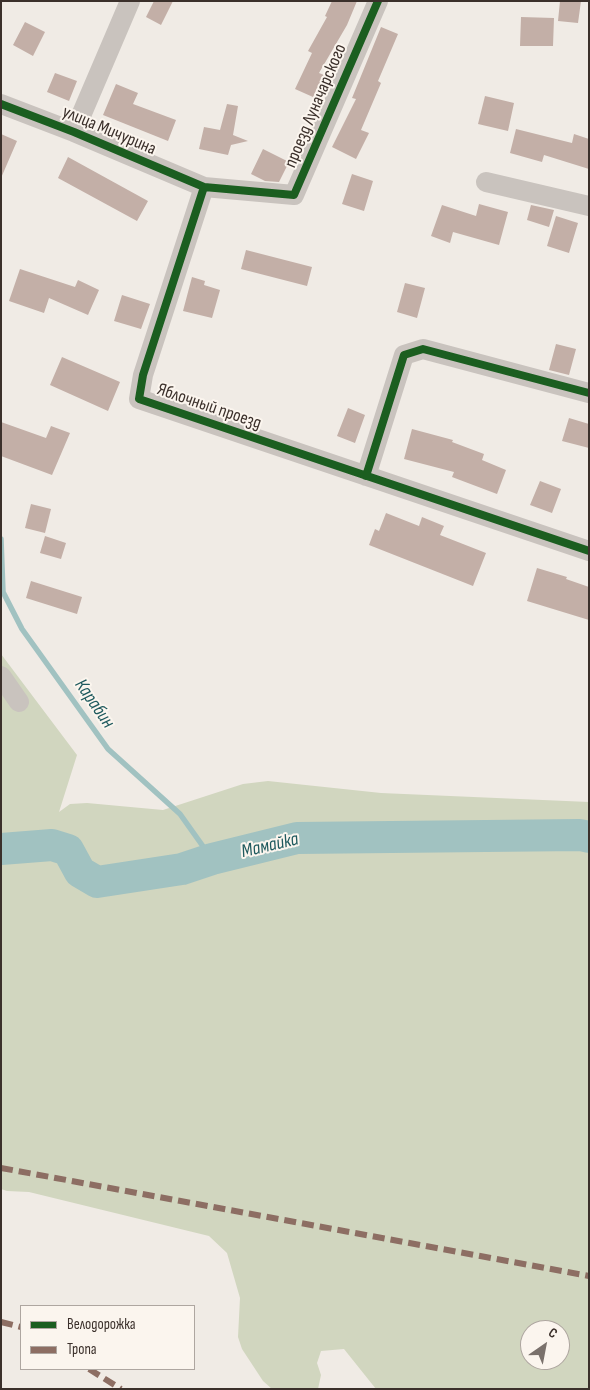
<!DOCTYPE html>
<meta charset="utf-8">
<style>
body{margin:0}
#map{position:relative;width:590px;height:1390px;overflow:hidden;background:#f0ebe5;font-family:"Sofia Sans Condensed",sans-serif}
canvas{display:block}
.frame{position:absolute;inset:0;border:2px solid #3b302b;pointer-events:none}
.legend{position:absolute;left:20px;top:1305px;width:175px;height:65px;box-sizing:border-box;background:#fbf5ee;border:1px solid #aea6a0;margin:0;padding:6px 9px;list-style:none;font-size:15px;color:#3b302b}
.legend li{display:flex;align-items:center;gap:10px;height:25px}
.legend b{width:25px;border:1px solid #aea6a0}
.north{position:absolute;left:520px;top:1320px;width:50px;height:50px;box-sizing:border-box;background:#fbf5ee;border:1px solid #aea6a0;border-radius:50%;rotate:33deg;font-size:14px;font-weight:700;line-height:20px;text-align:center;color:#3b302b}
.north::after{content:'';display:block;margin:auto;width:18px;height:22px;background:#7a716c;clip-path:polygon(50% 0,100% 100%,50% 72%,0 100%)}
</style>
<div id="map">
<canvas width="590" height="1390"></canvas>
<div class="frame"></div>
<ul class="legend">
<li><b style="height:6px;background:#1b5e20"></b>Велодорожка</li>
<li><b style="height:6px;background:#8d6e63"></b>Тропа</li>
</ul>
<div class="north">С</div>
</div>
<script>
const ctx = document.querySelector('canvas').getContext('2d');
ctx.lineJoin = 'round';
function paint(path, color) {
  ctx.fillStyle = color;
  ctx.fill(path, 'evenodd');
}
function shape(rows) {
  const path = new Path2D();
  for (const r of rows) {
    path.moveTo(r[0], r[1]);
    for (let i = 2; i < r.length; i += 2) path.lineTo(r[i], r[i + 1]);
  }
  return path;
}
function stroke(path, color, width, dash) {
  ctx.strokeStyle = color;
  ctx.lineWidth = width;
  ctx.lineCap = dash ? 'butt' : 'round';
  ctx.setLineDash(dash || []);
  ctx.stroke(path);
}
function drawText(font, color, halo, rows, align = 'center') {
  ctx.font = font + ' "Sofia Sans Condensed",sans-serif';
  ctx.lineWidth = 4;
  ctx.setLineDash([]);
  ctx.textBaseline = 'middle';
  ctx.strokeStyle = halo;
  ctx.fillStyle = color;
  for (const [text, x, y, turn = 0] of rows) {
    ctx.save();
    ctx.translate(x, y);
    ctx.rotate((+turn || 0) * Math.PI / 180);
    ctx.textAlign = isNaN(turn) ? turn : align;
    if (halo) ctx.strokeText(text, 0, 0);
    ctx.fillText(text, 0, 0);
    ctx.restore();
  }
}
const green = shape([
 [1,654,77,755,59,812,70,804,87,803,163,810,243,784,268,781,381,793,589,802,589,1389,376,1389,344,1349,321,1351,317,1363,321,1375,318,1389,272,1389,263,1381,242,1349,238,1337,240,1298,227,1253,209,1236,29,1192,7,1191,1,1189],
 [530,1330,560,1330,560,1360,530,1360]
]);
const stream = shape([
 [1,539,3,592,22,629,108,749,180,814,212,859]
]);
const river = shape([
 [1,849,52,845,68,850,80,872,97,882,182,869,212,859,297,838,580,835,589,837]
]);
const building = shape([
 [154,1,173,1,161,25,146,17],
 [332,1,357,1,347,25,319,73,324,75,313,97,295,89,312,53,308,51,327,17,325,16],
 [560,1,581,1,578,23,558,21],
 [521,17,554,18,553,46,520,46],
 [25,22,45,32,33,56,13,45],
 [381,27,398,34,378,81,381,83,361,130,369,133,356,159,332,147,356,99,352,98],
 [55,73,77,81,69,101,47,92],
 [116,84,138,93,133,104,176,120,168,141,103,115],
 [485,96,514,103,508,131,478,124],
 [227,104,238,106,233,135,248,141,231,145,228,155,199,149,204,127,220,130],
 [516,129,572,143,574,134,589,139,589,169,544,155,542,162,510,153],
 [1,134,17,141,1,178],
 [263,149,289,162,279,182,265,181,251,174],
 [68,157,148,201,137,221,58,178],
 [352,174,373,181,364,211,342,204],
 [479,204,508,212,499,245,453,232,450,243,431,236,442,205,476,216],
 [531,205,554,210,549,227,527,220],
 [556,216,578,223,569,253,547,246],
 [246,250,312,267,307,286,241,269],
 [20,269,75,287,78,280,99,290,88,315,49,298,44,313,9,301],
 [192,277,205,281,204,285,220,290,212,318,183,311],
 [405,283,425,288,417,318,397,312],
 [122,295,150,304,141,329,114,321],
 [556,344,576,349,569,375,549,370],
 [62,357,120,382,108,411,50,385],
 [348,408,365,415,355,443,337,436],
 [569,418,589,424,589,448,562,441],
 [1,422,46,438,51,426,70,433,52,475,1,456],
 [412,429,453,440,452,442,484,454,482,460,506,470,497,494,452,477,454,472,404,459],
 [540,481,561,489,552,513,530,505],
 [31,504,51,509,45,533,25,528],
 [386,513,419,526,422,517,444,526,440,535,486,553,473,586,369,545,375,529,379,531],
 [45,536,66,543,61,559,40,553],
 [537,568,567,577,566,579,589,587,589,620,527,601],
 [31,581,82,597,77,614,26,598]
]);
const minor = shape([
 [1,104,74,132,204,187,294,195,378,1],
 [74,132,130,1],
 [486,182,589,206],
 [204,187,143,375,139,399,589,551],
 [366,476,404,355,423,349,589,393],
 [1,676,19,702]
]);
const quiet = shape([
 [1,1168,589,1276],
 [1,1322,21,1327],
 [89,1369,121,1389]
]);
const cycleway = shape([
 [1,104,74,132,204,187,294,195,378,1],
 [204,187,143,375,139,399,589,551],
 [366,476,404,355,423,349,589,393]
]);
const streetNames = [
 ["проезд Луначарского",316,106,-67],
 ["улица Мичурина",109,131,23],
 ["Яблочный проезд",209,407,19]
];
const waterNames = [
 ["Карабин",94,704,55],
 ["Мамайка",270,846,-13]
];
paint(green, '#d1d6bf');
stroke(stream, '#a1c2c1', 5.5);
stroke(river, '#a1c2c1', 32);
paint(building, '#c3afa7');
stroke(minor, '#c9c3be', 20);
stroke(quiet, '#8d6e63', 6, [12, 6]);
stroke(cycleway, '#1b5e20', 8);
drawText('18px', '#3b302b', '#fbf5ee', streetNames);
drawText('italic 19px', '#1f5a5e', '#fbf5ee', waterNames);
</script>
